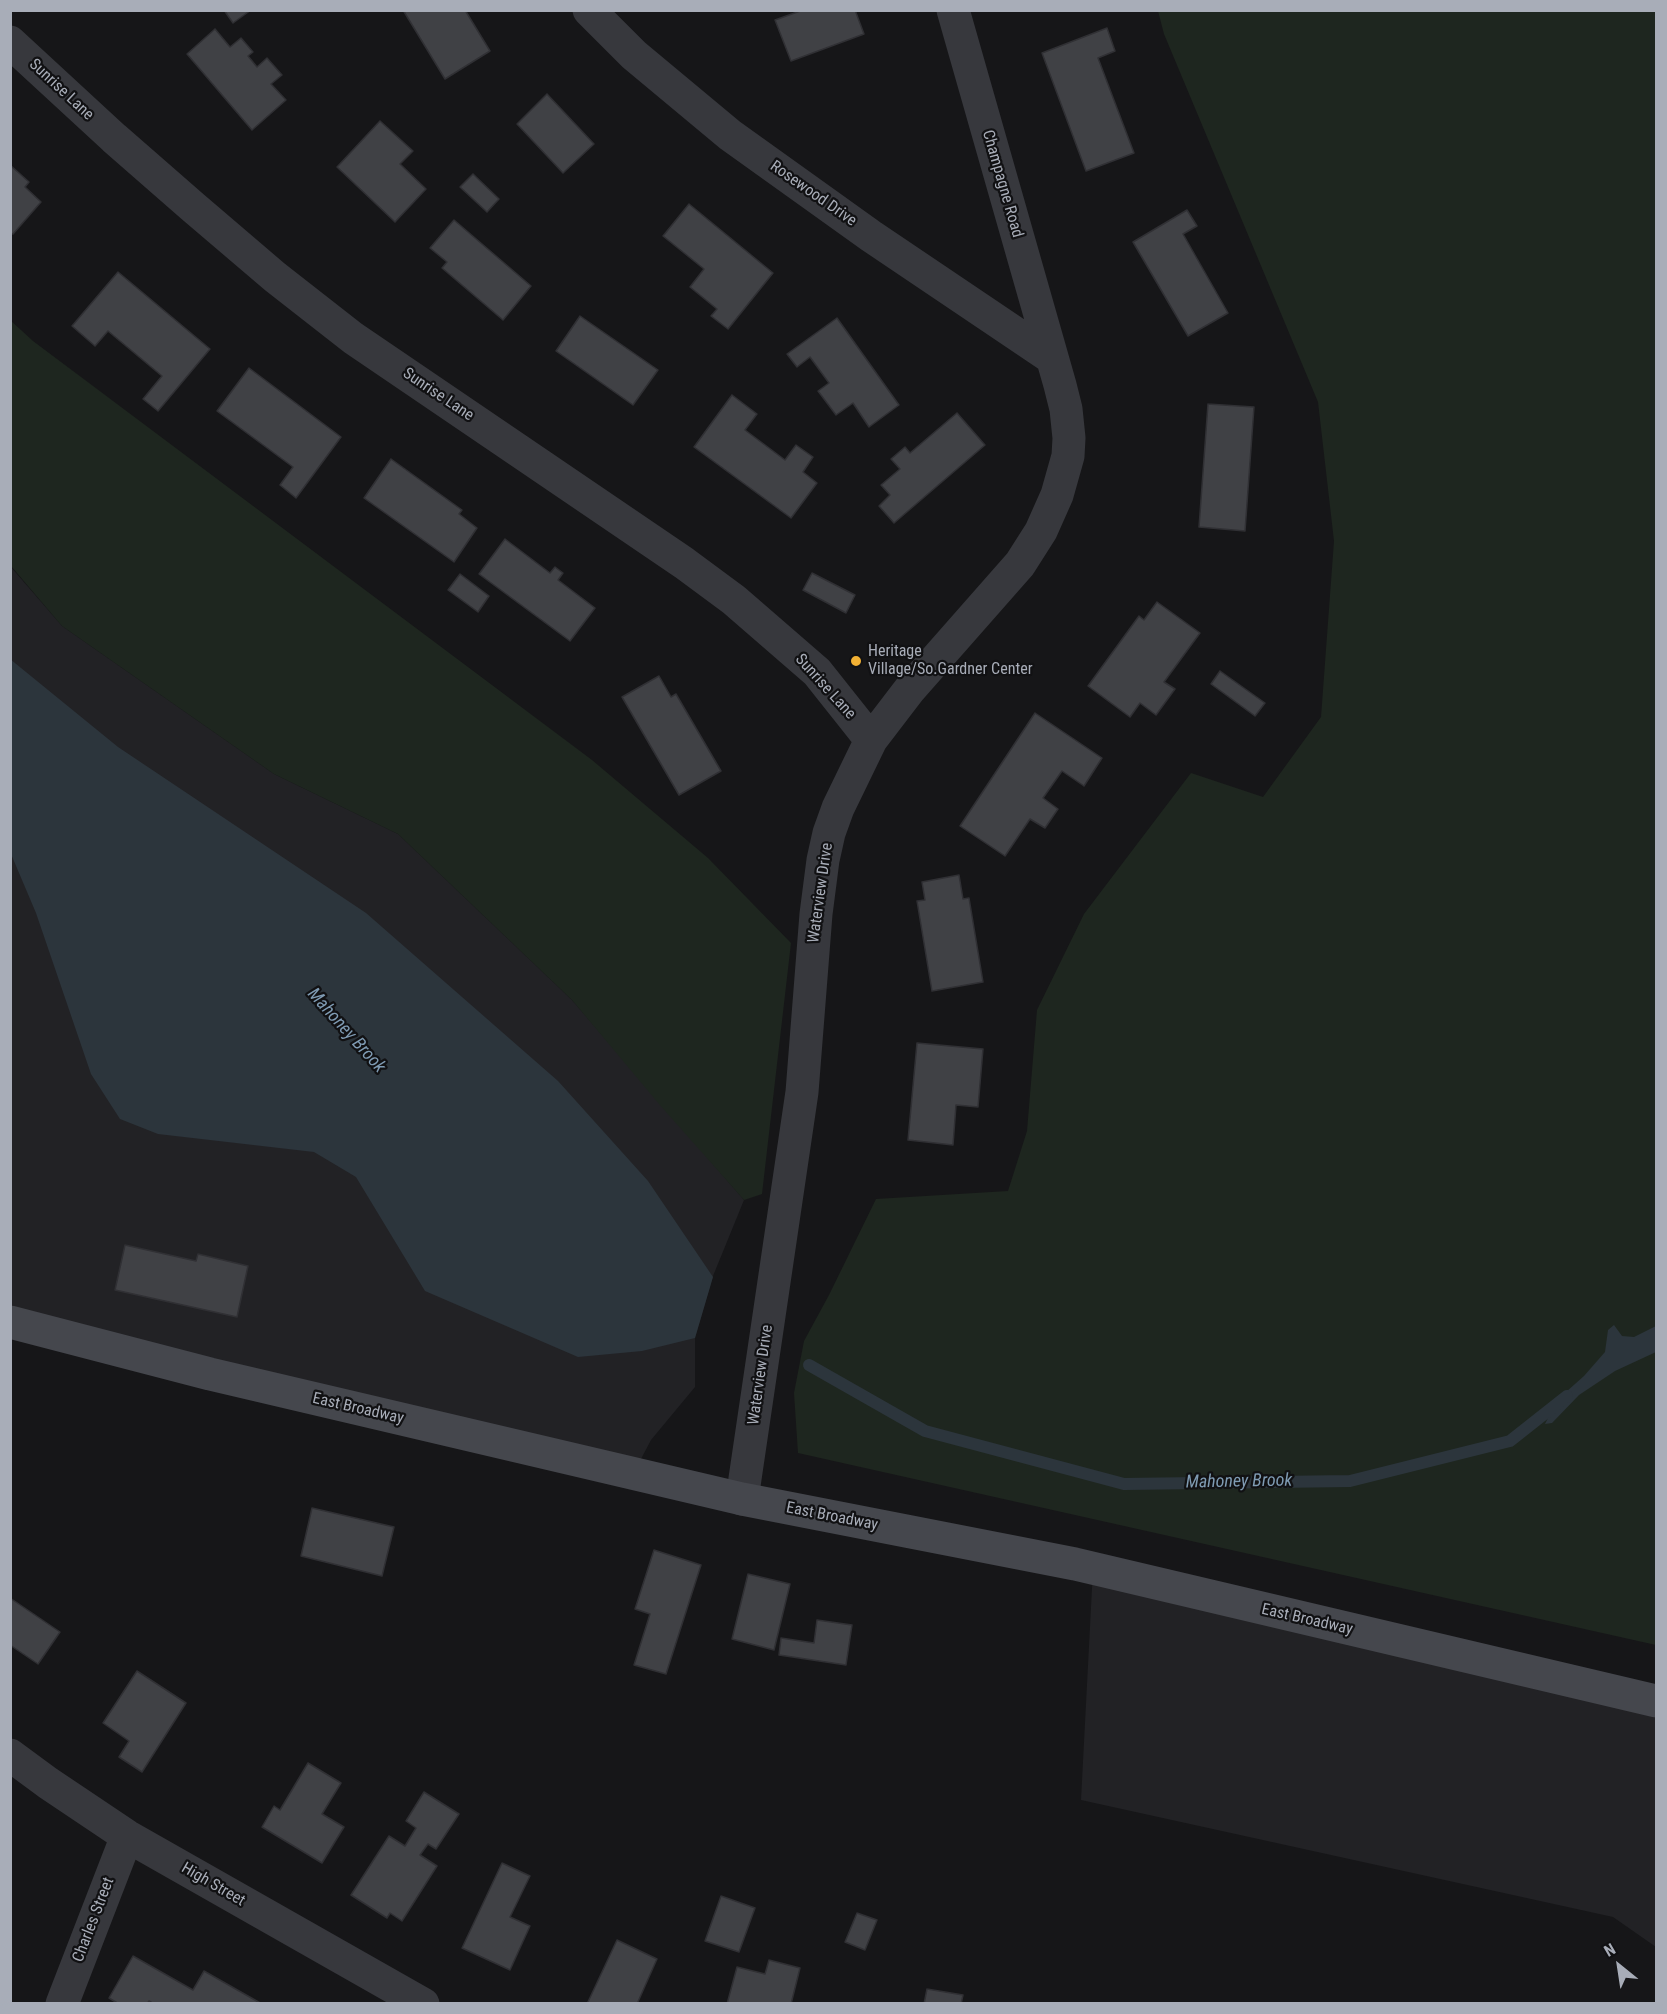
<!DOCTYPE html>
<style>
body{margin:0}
#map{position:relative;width:1667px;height:2014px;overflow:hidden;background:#161618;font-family:"Roboto Condensed",sans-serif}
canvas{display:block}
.frame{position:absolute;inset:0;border:12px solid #a8adb8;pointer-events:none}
.north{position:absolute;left:1589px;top:1936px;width:60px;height:60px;-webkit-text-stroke:4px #111113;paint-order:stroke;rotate:330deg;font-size:16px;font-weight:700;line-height:24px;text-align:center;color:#a8adb8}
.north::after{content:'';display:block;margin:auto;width:21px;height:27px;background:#a8adb8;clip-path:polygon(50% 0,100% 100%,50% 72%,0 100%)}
</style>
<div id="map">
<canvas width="1667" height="2014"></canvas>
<div class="frame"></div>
<div class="north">N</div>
</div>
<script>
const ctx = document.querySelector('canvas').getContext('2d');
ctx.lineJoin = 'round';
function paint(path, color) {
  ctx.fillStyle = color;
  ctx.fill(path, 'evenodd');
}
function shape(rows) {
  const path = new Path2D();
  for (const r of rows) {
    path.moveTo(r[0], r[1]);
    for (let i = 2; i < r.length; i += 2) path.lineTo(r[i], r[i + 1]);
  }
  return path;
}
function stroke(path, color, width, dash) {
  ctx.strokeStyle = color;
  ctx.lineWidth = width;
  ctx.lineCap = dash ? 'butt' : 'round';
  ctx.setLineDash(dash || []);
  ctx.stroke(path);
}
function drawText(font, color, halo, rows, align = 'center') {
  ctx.font = font + ' "Roboto Condensed",sans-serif';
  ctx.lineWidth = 4.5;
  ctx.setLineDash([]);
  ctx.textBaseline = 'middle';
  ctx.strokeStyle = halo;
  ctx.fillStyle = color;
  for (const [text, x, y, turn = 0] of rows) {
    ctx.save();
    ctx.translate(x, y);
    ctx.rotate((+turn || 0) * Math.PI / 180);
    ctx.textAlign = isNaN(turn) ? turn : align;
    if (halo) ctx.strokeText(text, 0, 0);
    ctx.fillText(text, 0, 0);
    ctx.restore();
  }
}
const built = shape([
 [10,566,62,626,274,774,398,834,572,1000,744,1200,713,1276,695,1338,695,1387,651,1440,633,1474,11,1324],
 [1093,1569,1656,1698,1656,1947,1613,1917,1081,1800]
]);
const green = shape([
 [1158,11,1656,11,1656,1645,798,1453,794,1393,804,1341,829,1295,876,1199,1008,1191,1027,1131,1037,1010,1084,914,1191,773,1263,797,1321,717,1334,541,1318,402,1164,34],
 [10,320,33,341,592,760,708,858,791,943,762,1194,744,1200,659,1104,572,1000,398,834,274,774,62,626,11,566]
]);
const water = shape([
 [10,659,118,747,366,913,558,1081,648,1181,713,1277,695,1338,642,1351,578,1357,425,1291,356,1177,314,1152,158,1134,120,1119,91,1074,36,913,11,854],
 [1614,1325,1622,1336,1634,1337,1656,1326,1656,1352,1615,1371,1579,1395,1552,1423,1545,1424,1557,1400,1584,1376,1605,1352,1608,1330]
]);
const stream = shape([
 [809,1365,925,1431,1124,1484,1350,1481,1510,1441,1567,1396]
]);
const building = shape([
 [224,10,251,10,233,23,224,10],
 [403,10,465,10,490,51,445,79,403,10],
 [803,10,855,10,864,34,791,61,775,20,803,10],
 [1107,28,1115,51,1098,58,1134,153,1086,171,1042,53,1107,28],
 [215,29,230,47,241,38,253,52,248,56,257,67,267,58,282,75,271,84,286,100,252,130,187,54,215,29],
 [547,94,594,144,563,173,517,124,547,94],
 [380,121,413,151,400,164,426,189,395,222,337,167,380,121],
 [10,165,29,182,25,187,41,202,13,234,10,233,10,165],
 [473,174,499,199,487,212,460,187,473,174],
 [689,204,773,273,728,329,711,316,717,309,690,287,704,269,663,236,689,204],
 [1187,210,1197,226,1183,234,1228,313,1188,336,1133,242,1187,210],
 [454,220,531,286,503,320,442,268,447,262,430,248,454,220],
 [118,272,210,349,158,411,143,399,162,376,108,331,95,346,72,326,118,272],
 [580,316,658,370,633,405,556,351,580,316],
 [837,318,899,405,869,427,853,403,836,415,818,391,829,383,810,357,797,367,787,354,837,318],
 [249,368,341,437,296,498,280,485,293,467,217,411,249,368],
 [732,395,757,414,745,430,785,460,796,445,813,457,803,472,817,483,791,518,694,447,732,395],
 [1208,404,1254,407,1245,531,1199,527,1208,404],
 [957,413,985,445,894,523,879,506,890,495,881,485,900,469,891,459,905,447,910,453,957,413],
 [391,459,462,510,459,514,477,528,454,562,364,498,391,459],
 [505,539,550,573,555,567,563,573,558,580,595,608,570,641,479,574,505,539],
 [812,573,855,595,846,613,803,590,812,573],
 [460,574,489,596,478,612,448,590,460,574],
 [1157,602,1200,633,1164,682,1175,689,1156,715,1140,703,1130,717,1088,686,1139,616,1144,620,1157,602],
 [1220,671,1265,703,1255,716,1211,684,1220,671],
 [659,676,671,697,676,694,721,771,679,795,622,697,659,676],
 [1035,713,1102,758,1084,786,1062,771,1043,798,1058,809,1045,828,1030,819,1005,856,960,826,1035,713],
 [959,875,963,899,969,898,983,982,932,991,917,901,925,900,922,882,959,875],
 [917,1043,983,1049,978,1107,956,1105,953,1145,908,1140,917,1043],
 [125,1245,196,1261,198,1254,248,1266,237,1317,115,1290,125,1245],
 [312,1508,394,1527,382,1576,301,1556,312,1508],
 [654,1550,701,1565,666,1674,634,1665,650,1614,635,1609,654,1550],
 [748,1574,790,1584,774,1650,732,1639,748,1574],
 [10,1598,60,1632,38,1664,10,1645,10,1598],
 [817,1620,852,1625,846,1665,779,1655,781,1638,814,1643,817,1620],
 [137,1671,186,1703,142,1772,119,1757,129,1741,103,1723,137,1671],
 [308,1763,341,1783,322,1814,344,1827,322,1863,262,1827,274,1806,280,1810,308,1763],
 [424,1792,459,1814,436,1849,428,1844,420,1855,437,1866,402,1921,390,1913,387,1918,351,1895,389,1836,405,1846,416,1828,406,1821,424,1792],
 [502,1863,530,1876,510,1917,530,1926,510,1970,462,1948,502,1863],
 [721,1896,755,1908,739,1952,705,1941,721,1896],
 [857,1913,877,1920,865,1950,845,1942,857,1913],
 [617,1940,657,1959,637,2004,587,2004,617,1940],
 [133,1956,193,1990,204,1971,262,2004,154,2004,149,2001,147,2004,119,2004,109,1998,133,1956],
 [769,1960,800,1968,791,2004,727,2004,737,1967,765,1974,769,1960],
 [927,1989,963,1995,961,2004,924,2004,927,1989]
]);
const street = shape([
 [589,10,634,55,730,135,871,236,1052,358],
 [10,42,114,138,193,207,275,277,353,338,684,563,734,600,817,672,871,740],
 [742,1499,802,1092,816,914,823,860,829,833,838,808,871,740,910,689,1020,564,1041,531,1057,495,1068,456,1069,438,1066,409,1060,385,953,10],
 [10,1755,48,1783,127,1836,423,2004],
 [62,2004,127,1836]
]);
const secondary = shape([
 [10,1322,210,1374,742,1499,1075,1564,1656,1701]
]);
const markers = [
 [856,661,6,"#f2b134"]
];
const streetNames = [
 ["Sunrise Lane",61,90,43],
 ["Champagne Road",1002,184,74],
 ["Rosewood Drive",813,194,35],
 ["Sunrise Lane",438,395,34],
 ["Sunrise Lane",825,687,48],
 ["Waterview Drive",821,893,-82],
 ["Waterview Drive",761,1375,-82],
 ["East Broadway",358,1409,13],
 ["East Broadway",832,1517,11],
 ["East Broadway",1307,1620,13],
 ["High Street",213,1885,30],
 ["Charles Street",94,1920,-69]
];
const poiNames = [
 ["Heritage",868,652],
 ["Village/So.Gardner Center",868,670]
];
const waterNames = [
 ["Mahoney Brook",346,1031,48],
 ["Mahoney Brook",1239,1482,-1]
];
paint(built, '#222225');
paint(green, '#1e261f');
paint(water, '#2c353c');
stroke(stream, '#2c353c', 12);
paint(building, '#404145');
stroke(building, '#303034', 1.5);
stroke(street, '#37383d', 33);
stroke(secondary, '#45474d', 33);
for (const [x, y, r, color] of markers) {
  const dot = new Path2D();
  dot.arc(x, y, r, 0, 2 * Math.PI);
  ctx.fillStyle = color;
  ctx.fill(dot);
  stroke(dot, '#111113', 2);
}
drawText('16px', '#a8adb8', '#111113', streetNames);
drawText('16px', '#a8adb8', '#111113', poiNames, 'left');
drawText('italic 18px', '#7f9bb3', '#111113', waterNames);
</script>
